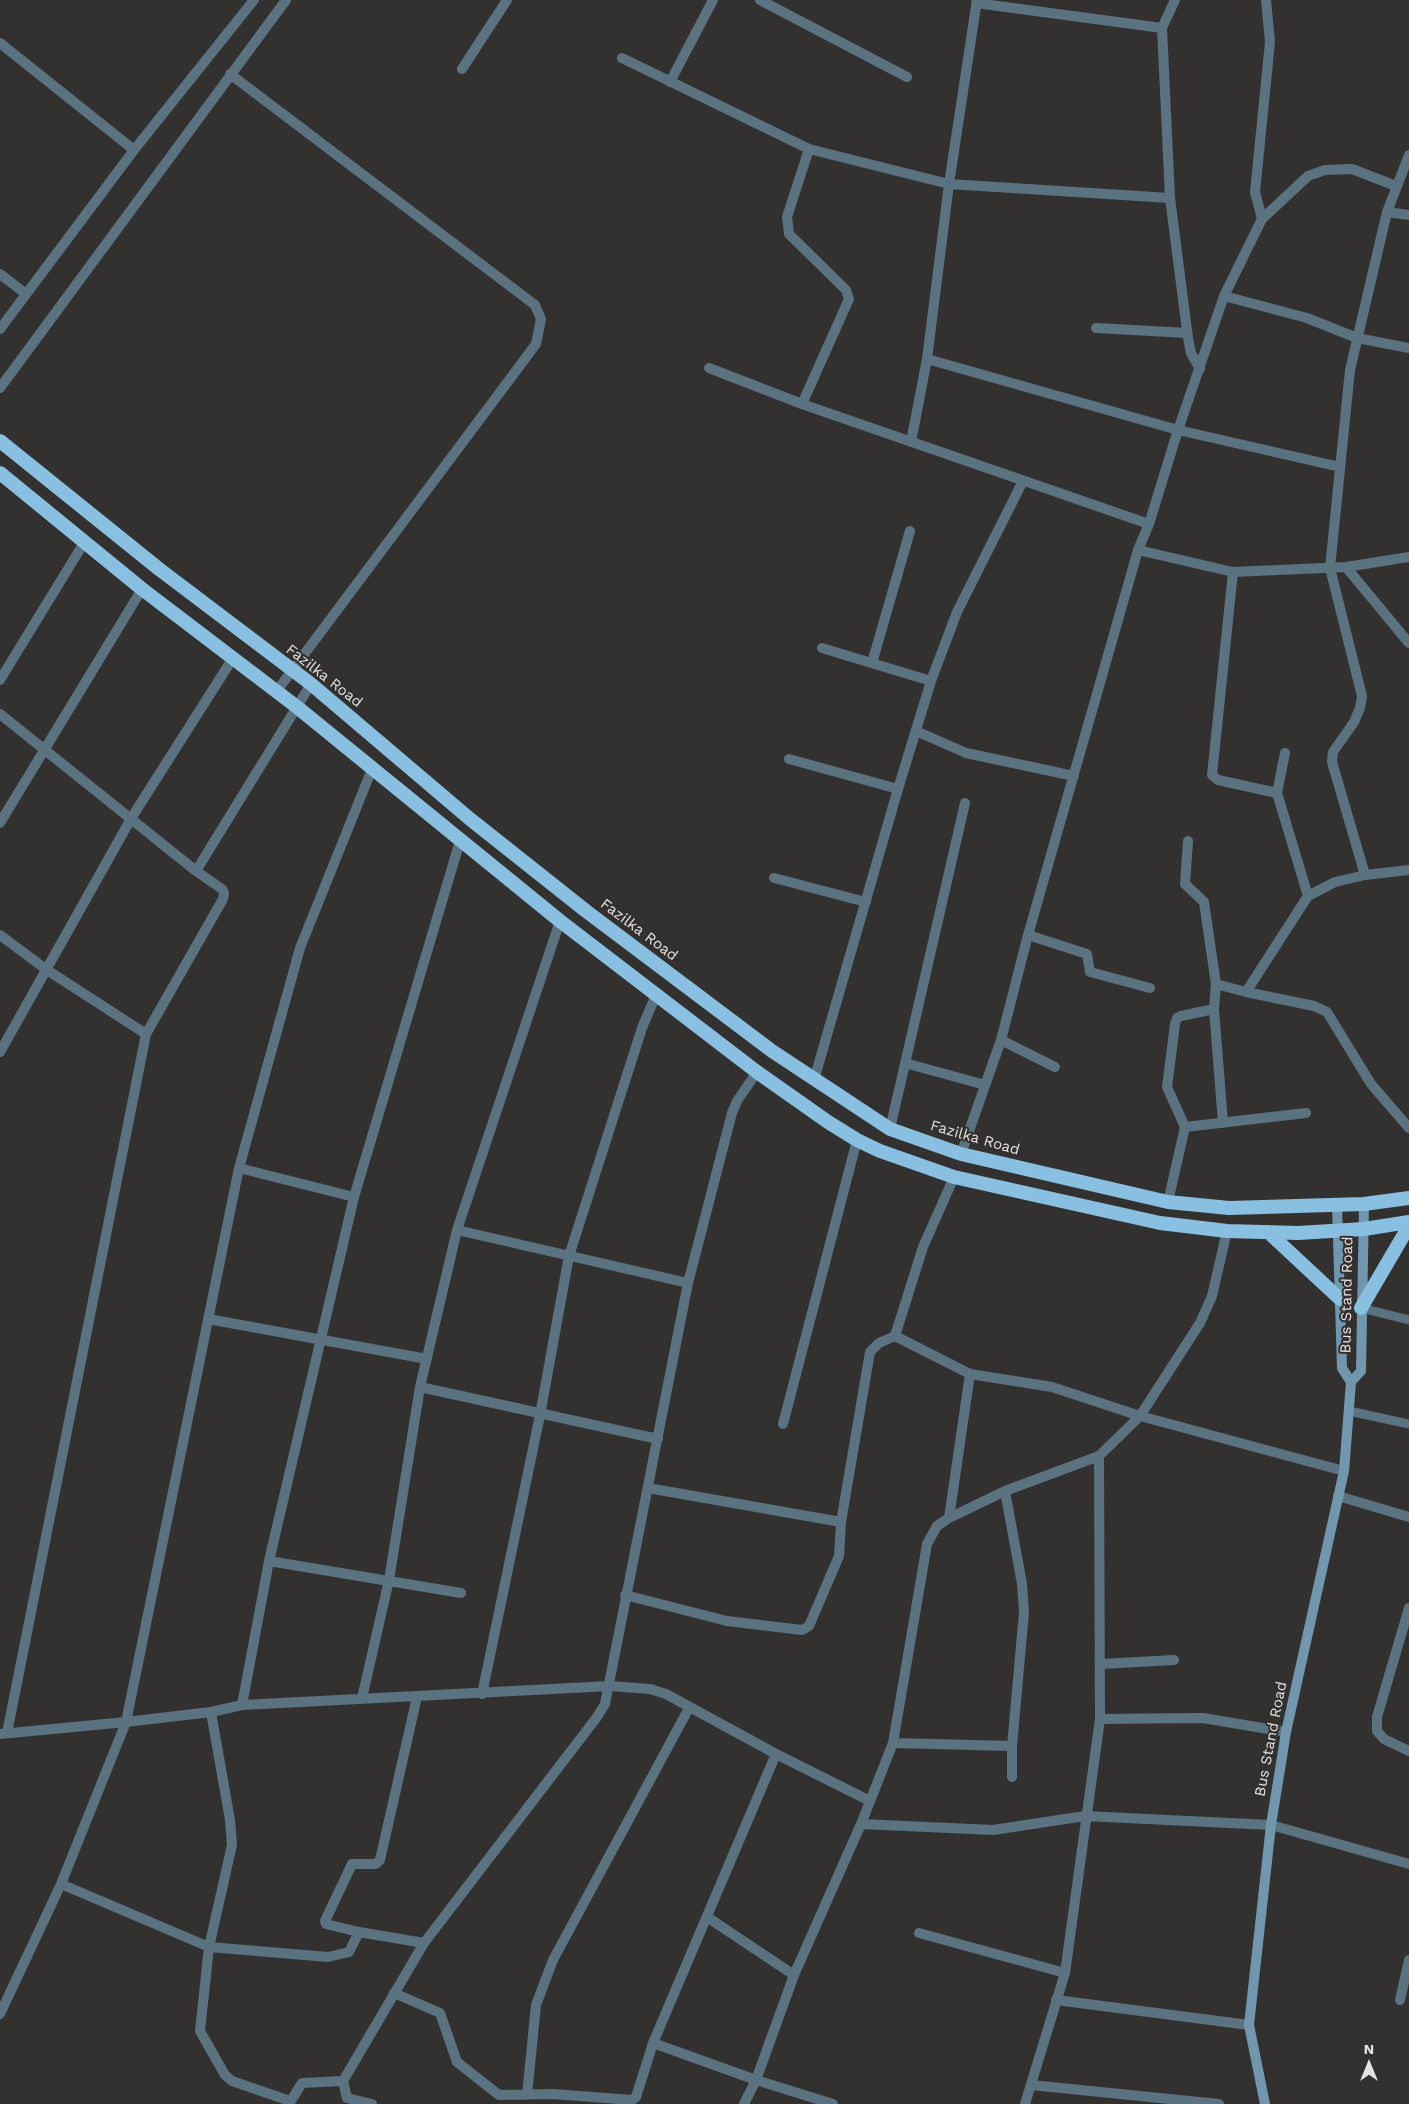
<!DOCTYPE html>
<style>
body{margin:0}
#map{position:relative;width:1409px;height:2104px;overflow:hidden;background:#33312f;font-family:"Work Sans",sans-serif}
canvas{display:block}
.north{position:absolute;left:1344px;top:2039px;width:50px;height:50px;-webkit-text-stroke:4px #33312f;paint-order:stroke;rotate:0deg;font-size:14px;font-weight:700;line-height:20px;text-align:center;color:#e3e2e0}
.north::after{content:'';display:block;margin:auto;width:18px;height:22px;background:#e3e2e0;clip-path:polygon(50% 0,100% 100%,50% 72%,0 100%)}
</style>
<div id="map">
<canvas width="1409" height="2104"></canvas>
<div class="north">N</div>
</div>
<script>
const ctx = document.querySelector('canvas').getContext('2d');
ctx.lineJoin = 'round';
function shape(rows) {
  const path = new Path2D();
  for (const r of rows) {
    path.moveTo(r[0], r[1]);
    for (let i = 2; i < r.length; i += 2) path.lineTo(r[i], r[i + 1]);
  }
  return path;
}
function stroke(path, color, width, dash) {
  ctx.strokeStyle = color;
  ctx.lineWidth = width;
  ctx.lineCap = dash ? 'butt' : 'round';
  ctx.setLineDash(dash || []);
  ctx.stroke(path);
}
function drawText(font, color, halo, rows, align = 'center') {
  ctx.font = font + ' "Work Sans",sans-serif';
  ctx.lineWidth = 4;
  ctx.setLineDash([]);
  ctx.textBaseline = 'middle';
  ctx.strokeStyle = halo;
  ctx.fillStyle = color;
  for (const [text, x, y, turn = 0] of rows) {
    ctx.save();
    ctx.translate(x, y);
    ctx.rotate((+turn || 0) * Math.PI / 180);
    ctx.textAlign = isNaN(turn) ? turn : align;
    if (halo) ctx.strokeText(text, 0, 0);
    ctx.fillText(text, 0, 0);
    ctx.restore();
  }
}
const service = shape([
 [1361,1308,1409,1320],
 [1349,1411,1409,1424]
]);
const minor = shape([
 [760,0,907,77],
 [977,0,949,184,927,359,1178,430,1340,467],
 [1175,0,1162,28,1170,198,1188,338,1191,353,1200,369],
 [976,3,1162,28],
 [0,43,134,150],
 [622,58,809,149,949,184,1170,198],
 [462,69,507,0],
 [230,74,535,305,541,319,536,344,276,692],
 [670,82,713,0],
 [1387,212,1409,215],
 [1262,219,1255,192,1270,42,1266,0],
 [0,274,26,294],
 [1224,296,1307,318,1357,338,1409,348],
 [1096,328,1187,333],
 [0,329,134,150,254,0],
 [709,368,802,404,1149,524],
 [0,388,286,0],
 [802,404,849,299,846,290,789,234,787,217,809,149],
 [911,442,927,359],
 [1138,550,1233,572,1346,567,1409,557],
 [1346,567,1409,643],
 [1233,572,1212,775,1218,780,1277,793],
 [822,648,931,681],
 [872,663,910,531],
 [0,680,85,541],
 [0,714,196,871],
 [916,731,966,753,1074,776],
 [789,759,898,789],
 [0,823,142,589],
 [1188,841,1185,884,1204,902,1216,984,1214,1009,1223,1123],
 [1365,875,1332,762,1333,752,1354,722,1360,708,1362,696,1330,568,1350,370,1387,212,1409,155],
 [774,878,866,902],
 [1308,896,1335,882,1365,875,1409,870],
 [0,935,47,970,146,1034],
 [1028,935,1087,954,1090,972,1150,988],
 [1216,984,1246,992,1308,896,1277,793,1285,753],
 [1246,992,1314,1006,1327,1012,1371,1084,1409,1128],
 [1001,1040,1055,1067],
 [0,1052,132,817,233,658],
 [905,1063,985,1085],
 [814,1080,898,789,931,681,957,612,1023,481],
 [1185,1127,1167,1087,1175,1024,1177,1018,1181,1016,1214,1009],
 [890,1129,965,803],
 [961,1154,1001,1040,1028,935,1138,550,1149,524,1178,430,1224,296,1262,219,1308,176,1325,170,1352,169,1396,186],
 [239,1168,354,1197],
 [1168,1202,1185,1127,1306,1113],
 [457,1230,688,1283],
 [208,1319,427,1359],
 [970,1374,1052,1387,1140,1416,1200,1323,1212,1296,1227,1231],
 [420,1387,658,1439],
 [783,1424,857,1140],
 [648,1488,841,1522,870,1352,879,1343,895,1336],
 [1005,1491,1022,1584,1024,1612,1012,1746,1012,1777],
 [1338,1496,1409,1517],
 [949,1518,970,1374,895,1336,923,1247,954,1177],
 [269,1561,461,1593],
 [625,1595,727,1621,802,1630,809,1626,839,1556,841,1522],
 [1409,1608,1377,1717,1377,1731,1384,1739,1409,1751],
 [1101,1664,1174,1660],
 [482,1694,540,1415,569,1256,642,1028,656,995],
 [362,1698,389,1580,420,1387,457,1230,560,921],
 [242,1705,269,1561,354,1197,460,841],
 [211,1712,230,1820,232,1845,209,1947,200,2031,225,2075,232,2081,290,2101],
 [1100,1719,1203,1718,1286,1732],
 [7,1733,146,1034,223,899,224,893,222,889,196,871,311,684],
 [0,1734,126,1722,211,1712,242,1705,610,1686,650,1689,666,1694,776,1754,870,1801],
 [893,1743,1012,1746],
 [861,1824,993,1830,1085,1816,1271,1825,1409,1864],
 [61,1884,209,1947,328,1957,349,1952,359,1932,424,1943],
 [707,1917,794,1975],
 [359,1932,326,1924,325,1921,352,1864,376,1864,380,1860,417,1697],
 [919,1933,1065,1973],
 [394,1993,440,2013,457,2062,499,2095,553,2094,632,2100,636,2097,653,2043,776,1754],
 [1056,2000,1249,2025],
 [1400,2000,1409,1960],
 [0,2014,61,1884,126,1722,239,1168,300,948,372,769],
 [653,2043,756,2080,833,2104],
 [343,2081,347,2098,372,2104],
 [1031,2085,1219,2104],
 [527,2095,536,2005,553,1960,689,1708],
 [289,2104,302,2083,343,2081,424,1943,597,1717,605,1704,688,1283,732,1113,737,1101,757,1072],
 [744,2104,756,2080,794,1975,861,1824,893,1743,927,1544,937,1526,949,1518,1005,1491,1099,1456,1140,1416,1344,1471],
 [1025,2104,1065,1973,1100,1719,1099,1456]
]);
const secondary = shape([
 [1337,1205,1342,1368,1351,1382],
 [1265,2104,1249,2025,1271,1825,1286,1732,1344,1471,1351,1382,1361,1371,1364,1204]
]);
const trunk = shape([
 [0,441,159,569,311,684,470,819,586,911,772,1051,890,1129,961,1154,1168,1202,1229,1208,1364,1204,1409,1198],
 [0,473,142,589,297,707,560,921,757,1072,828,1122,857,1140,880,1151,954,1177,1160,1223,1227,1231,1298,1233,1364,1229,1409,1222],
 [1268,1232,1340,1299],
 [1361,1308,1409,1226]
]);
const streetNames = [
 ["Fazilka Road",324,676,38],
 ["Fazilka Road",639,930,37],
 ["Fazilka Road",975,1138,16],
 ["Bus Stand Road",1347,1295,-89],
 ["Bus Stand Road",1271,1739,-79]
];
stroke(service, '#5b7281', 9);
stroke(minor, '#5b7281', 10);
stroke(secondary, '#7197ae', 10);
stroke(trunk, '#89bfe0', 14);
drawText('15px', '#e3e2e0', '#33312f', streetNames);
</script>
